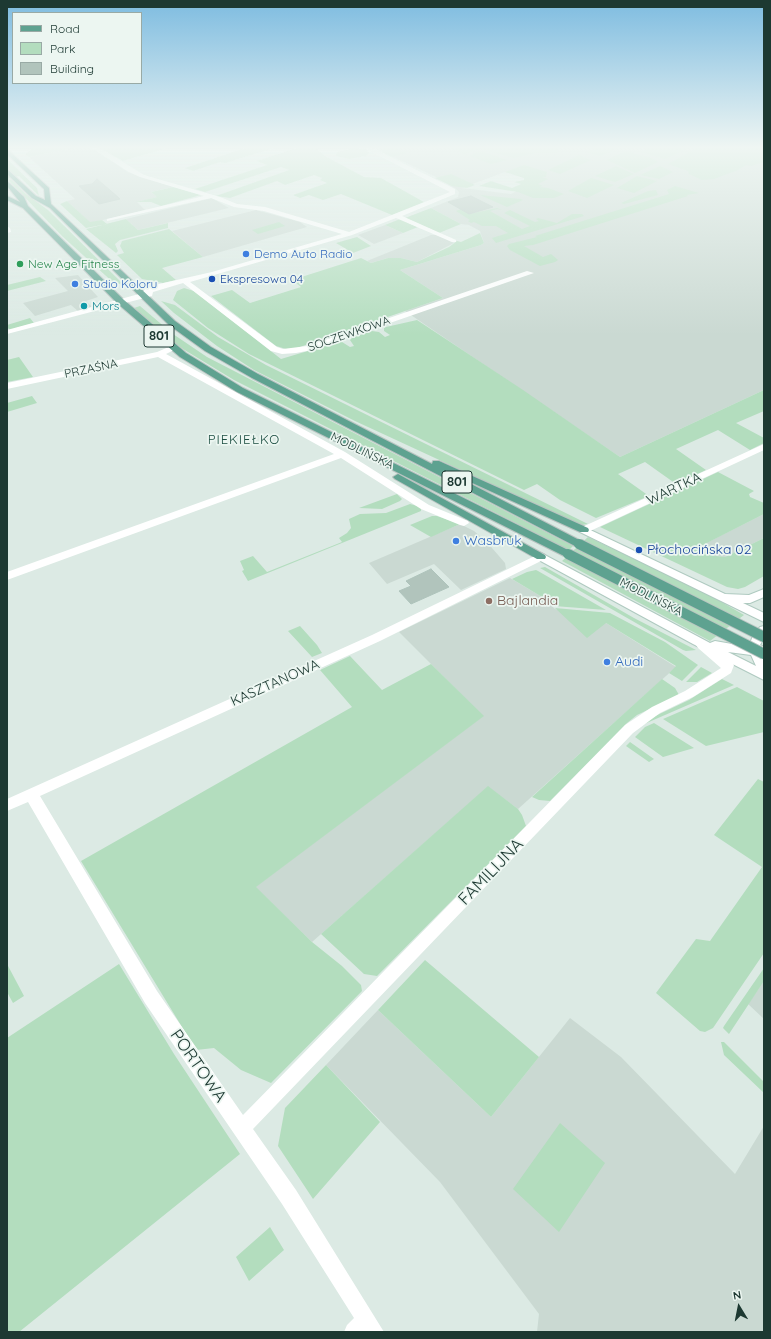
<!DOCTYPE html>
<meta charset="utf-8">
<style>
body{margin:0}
#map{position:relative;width:771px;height:1339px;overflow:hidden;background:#dceae4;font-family:Quicksand,sans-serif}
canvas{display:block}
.frame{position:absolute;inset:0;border:8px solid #1d3932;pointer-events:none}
.legend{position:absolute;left:12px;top:12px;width:130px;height:72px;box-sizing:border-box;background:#ecf6f1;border:1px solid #99aaa5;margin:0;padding:5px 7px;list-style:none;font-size:12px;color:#1d3932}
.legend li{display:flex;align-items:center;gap:8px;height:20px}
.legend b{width:20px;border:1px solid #99aaa5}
.north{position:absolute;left:719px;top:1287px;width:40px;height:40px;-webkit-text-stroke:3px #ecf6f1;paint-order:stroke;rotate:350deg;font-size:11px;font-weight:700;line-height:16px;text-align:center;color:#1d3932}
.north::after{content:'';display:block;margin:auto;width:14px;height:18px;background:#1d3932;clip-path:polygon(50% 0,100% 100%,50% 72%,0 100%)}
</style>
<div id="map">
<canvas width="771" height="1339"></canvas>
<div class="frame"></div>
<ul class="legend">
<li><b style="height:5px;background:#5ea290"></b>Road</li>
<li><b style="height:11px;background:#b3ddbe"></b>Park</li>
<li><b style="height:11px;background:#b1c4bc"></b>Building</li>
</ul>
<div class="north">N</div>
</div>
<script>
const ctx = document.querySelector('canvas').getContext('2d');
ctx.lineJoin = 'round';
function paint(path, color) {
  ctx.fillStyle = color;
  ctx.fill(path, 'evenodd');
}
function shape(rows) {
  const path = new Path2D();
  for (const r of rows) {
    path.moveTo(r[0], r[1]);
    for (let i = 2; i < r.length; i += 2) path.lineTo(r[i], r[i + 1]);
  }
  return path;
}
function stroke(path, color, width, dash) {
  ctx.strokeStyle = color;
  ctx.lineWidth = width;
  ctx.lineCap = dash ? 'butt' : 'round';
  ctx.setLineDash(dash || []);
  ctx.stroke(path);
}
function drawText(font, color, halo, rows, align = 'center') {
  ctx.font = font + ' Quicksand,sans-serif';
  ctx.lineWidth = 3.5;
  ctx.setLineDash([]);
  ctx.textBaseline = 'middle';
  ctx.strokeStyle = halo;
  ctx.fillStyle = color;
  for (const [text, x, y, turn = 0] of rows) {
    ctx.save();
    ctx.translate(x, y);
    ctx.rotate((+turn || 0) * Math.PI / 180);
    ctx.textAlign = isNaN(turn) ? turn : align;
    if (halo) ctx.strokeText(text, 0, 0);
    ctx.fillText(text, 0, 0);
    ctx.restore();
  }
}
const built = shape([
 [79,147,90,147,128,172,173,187,151,192,158,197,137,202,145,210,90,223,67,201,75,199,29,157],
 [372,147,764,147,764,390,620,457,405,311,443,298,400,270,481,245,484,243,480,231,469,225,461,224,431,208,458,197,459,192,456,189,436,177],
 [505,172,524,178,526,186,511,194,462,188],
 [212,198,229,208,138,230,126,219],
 [256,210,300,222,307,227,203,257,172,231],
 [385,225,403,233,374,244,358,235],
 [431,235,437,235,454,243,417,262,401,258,388,258,371,263,367,261],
 [78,275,98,297,86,301,93,308,79,312,71,305,35,316,23,303,68,291,55,278],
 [764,514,764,538,725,557,708,555,694,549],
 [460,524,474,531,486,541,505,563,506,569,461,590,434,564,387,584,369,563],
 [510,578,542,597,555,609,606,623,676,667,518,809,488,787,312,942,255,887,483,716,399,632],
 [764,981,764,1019,748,1004],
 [378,1010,491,1117,570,1018,621,1057,735,1174,764,1126,764,1332,537,1332,539,1314,440,1182,326,1065]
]);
const green = shape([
 [35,147,79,147,29,157,25,154],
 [98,147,170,147,123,161],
 [248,147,277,147,225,163,220,162,193,171,185,168],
 [300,147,314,147,325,156,364,177,381,178,424,202,392,215,341,194,323,200,309,195,300,198,293,195,327,183,320,180,322,178,314,175,285,185,277,181,230,198,216,196,289,170,281,167,205,192,195,189,267,165,257,161],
 [391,147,394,147,407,153,392,157,382,152,382,150],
 [458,147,546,147,544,149,552,148,560,150,556,153,535,153,514,158,481,149,464,154,455,149],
 [598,147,612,147,617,149,600,156,587,152],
 [659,147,691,147,665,159,641,152,648,148,651,149],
 [699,147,764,147,764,162,751,166,746,165,738,170,714,179,702,180,689,174,688,171,668,164],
 [356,148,365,149,369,153,366,156,349,159,336,156,336,154,338,152],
 [476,152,484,152,507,160,491,164,470,156],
 [629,152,652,158,658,162,635,173,607,160,621,153],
 [579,155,591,160,560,174,548,170],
 [7,159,37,188,39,196,19,176,7,179],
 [524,165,547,172,546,177,542,177,548,179,538,184,543,186,539,187,548,188,564,194,554,198,533,198,518,192,479,186,491,181,512,188,521,184,514,182,524,180,524,178,505,172],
 [616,166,634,174,615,182,595,176],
 [660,166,673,172,659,179,640,175],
 [451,174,475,185,467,188,452,186,435,178],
 [637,176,657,181,634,193,617,188],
 [591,178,614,185,587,198,568,191],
 [11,179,26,194,48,210,122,283,116,285,62,236,8,180],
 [675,186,699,193,687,195,688,196,533,245,524,246,543,257,551,254,558,260,555,262,540,266,510,250,507,246,509,244,537,237,535,236,669,194,667,190],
 [173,187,201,195,161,206,151,202,136,202,157,197,151,192],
 [648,191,656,190,658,195,624,204,621,203],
 [480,195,521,199,523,200,507,207],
 [67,201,90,222,102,220,107,224,86,228,60,204],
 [431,208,461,224,439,233,405,218],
 [497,208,502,210,497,209,490,211,522,229,530,226,504,213,510,210,535,222,539,221,536,219,538,218,557,223,572,214,582,214,584,216,496,243,492,238,508,233,496,226,482,226,474,222,471,223,468,221,470,220,456,211,461,209,469,214],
 [126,219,138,230,168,223,168,228,120,240,115,244,118,251,116,253,86,229],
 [400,219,418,227,403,233,385,225],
 [279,222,285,226,258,234,252,230],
 [169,229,203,257,162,268,176,280,163,283,142,279,117,255,124,253,120,246,122,241],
 [480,233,484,243,481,245,400,270,443,298,297,348,286,349,276,346,211,296,232,290,250,303,301,287,292,280,361,258,371,263,388,258,401,258,417,262,449,247,457,241,461,242],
 [357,237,371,246,353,253,336,243],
 [40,277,46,281,7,291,7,285],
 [184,288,194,291,281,359,338,342,342,342,350,347,354,346,350,340,352,338,372,331,379,332,385,337,390,335,384,331,384,328,386,327,417,320,523,390,620,457,764,390,764,411,736,423,764,438,764,443,750,450,718,430,676,449,706,470,676,484,645,462,618,474,649,496,596,518,560,500,537,484,524,490,249,354,208,328,173,300,177,291],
 [161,301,175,305,218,337,266,365,588,524,581,525,515,495,355,421,254,370,217,346,174,313],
 [140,306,173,334,207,357,573,546,569,550,234,380,183,349,162,333,134,308],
 [30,318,34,323,10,330,7,327,7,325],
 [19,357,33,377,7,382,7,360],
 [32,396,37,403,7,412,7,403],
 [718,472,754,491,749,494,750,497,764,503,764,514,695,549,708,555,725,557,764,538,764,576,745,587,738,589,727,587,600,527],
 [397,494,402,499,400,501,382,509,359,508],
 [410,504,421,507,421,511,248,581,242,571,244,570,240,561,253,556,267,572,342,542,339,538,347,533,351,528,349,519,360,514,386,513],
 [432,516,437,516,460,524,431,537,410,525],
 [588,537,706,593,744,615,710,641,562,561],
 [545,567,634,618,696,650,686,651,683,650,540,568],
 [536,570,538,571,606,610,554,606,542,597,512,579,527,572],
 [555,608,610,613,665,642,698,665,682,681,669,673,676,666,606,623,587,638],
 [300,626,317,645,322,653,312,657,288,631],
 [350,656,382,690,431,664,484,716,256,887,312,942,342,966,361,985,362,991,271,1083,241,1070,214,1048,196,1050,81,861,352,707,320,670],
 [701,667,712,673,697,682,686,682],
 [662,679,675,688,679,695,637,715,627,723,550,801,539,800,532,797],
 [722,679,734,685,642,725,651,718,689,700],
 [737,687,764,701,764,732,706,746,663,719],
 [654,723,694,748,663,757,635,737,645,727],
 [630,742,654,759,649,762,626,746],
 [758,779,764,782,764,953,713,1028,705,1032,700,1031,656,993,696,939,710,941,762,867,714,835],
 [488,786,518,809,522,815,526,826,377,976,364,974,321,934],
 [425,960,539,1057,491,1117,378,1010],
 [7,964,24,996,13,1003,7,992],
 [119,964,174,1054,240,1154,19,1332,7,1332,7,1038],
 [764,968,764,981,729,1034,723,1028,724,1026],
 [721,1042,724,1042,764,1082,764,1093,724,1055],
 [326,1065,380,1122,313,1199,278,1146,285,1108],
 [560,1123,605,1163,559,1232,513,1189],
 [270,1227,284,1250,249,1281,236,1257]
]);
const building = shape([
 [97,179,118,197,120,199,99,204,79,186,92,184,97,179],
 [471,196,493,207,469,214,448,202,471,196],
 [431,569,449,587,411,604,399,591,411,586,406,581,431,569]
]);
const minor = shape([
 [91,147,98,147,144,175,220,197,237,204,265,207,349,232,450,192,362,147,370,147,455,189,455,194,402,216,456,240,456,242,452,242,396,218,352,235,190,282,277,347,283,349,307,346,527,271,534,273,312,350,296,353,282,354,271,351,183,283,153,292,152,296,7,334,7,330,139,294,147,288,159,284,212,272,342,234,264,211,234,207,211,198,107,221,107,219,204,196,140,177,129,172,91,147],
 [7,226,10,228,11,232,7,233,7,226],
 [171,346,178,348,166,354,345,452,429,505,468,521,469,523,464,526,460,525,421,509,341,458,7,580,7,572,334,454,158,357,7,389,7,383,157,352,171,346],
 [764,444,764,450,588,532,584,533,579,530,580,528,764,444],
 [541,553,545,555,546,557,545,559,380,641,40,796,157,991,243,1115,625,725,652,707,685,691,721,668,698,648,696,645,698,642,706,642,732,662,734,665,731,673,693,697,660,713,633,733,253,1129,296,1190,384,1332,344,1332,347,1325,354,1318,282,1204,145,1003,28,802,7,811,7,799,372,635,541,553]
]);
const secondary = shape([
 [584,527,725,594,749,595,764,589,764,597,750,603,743,603,764,613,764,622,580,532,579,530,580,528,584,527],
 [541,553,710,643,715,641,749,647,753,635,760,627,764,626,764,638,760,645,764,647,764,680,693,644,537,559,536,557,537,555,541,553],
 [728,652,751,655,756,666,728,652]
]);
const primary = shape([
 [7,149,49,188,51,204,175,321,211,347,258,374,432,464,433,461,439,461,588,528,589,530,588,532,580,532,446,471,583,542,584,544,583,546,575,546,252,378,205,351,169,325,50,208,32,198,7,174,7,169,36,196,45,200,44,189,7,154,7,149],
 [7,181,24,197,28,206,124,300,186,353,243,388,572,552,573,554,572,556,564,556,237,392,180,357,118,304,23,208,7,200,7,196,20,202,7,186,7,181],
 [398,474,545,555,546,557,545,559,537,559,395,479,393,477,398,474]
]);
const primaryBridge = shape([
 [579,544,764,637],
 [568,554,764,654]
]);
const markers = [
 [246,254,4,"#3f7fe0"],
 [20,264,4,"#2e9e5b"],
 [212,279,4,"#1a4fb4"],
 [75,284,4,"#3f7fe0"],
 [84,306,4,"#0f9aa8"],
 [456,541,4,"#3f7fe0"],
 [639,550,4,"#1a4fb4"],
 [489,601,4,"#8d6e63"],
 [607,662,4,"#3f7fe0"]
];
const farShopnames = [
 ["Demo Auto Radio",254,254],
 ["Studio Koloru",83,284]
];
const farLeisurenames = [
 ["New Age Fitness",28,264]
];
const farTransitnames = [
 ["Ekspresowa 04",220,279]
];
const farCulturenames = [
 ["Mors",92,306]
];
const farStreetnames = [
 ["SOCZEWKOWA",349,334,-19],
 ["PRZAŚNA",91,369,-12],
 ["MODLIŃSKA",362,451,26],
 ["MODLIŃSKA",651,597,27]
];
const shields = [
 [159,336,30],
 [457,482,30]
];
const shieldNames = [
 ["801",159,336],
 ["801",457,482]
];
const farNeighbourhoodnames = [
 ["PIEKIEŁKO",244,440]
];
const streetNames = [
 ["WARTKA",674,489,-25],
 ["KASZTANOWA",275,683,-24]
];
const shopNames = [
 ["Wasbruk",464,541],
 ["Audi",615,662]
];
const transitNames = [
 ["Płochocińska 02",647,550]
];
const educationNames = [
 ["Bajlandia",497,601]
];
const nearStreetnames = [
 ["FAMILIJNA",491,872,-46],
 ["PORTOWA",198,1066,55]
];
paint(built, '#cad9d2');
paint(green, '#b3ddbe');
paint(building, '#b1c4bc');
stroke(building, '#aec3bb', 1);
stroke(secondary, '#afcac0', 2);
stroke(primary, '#bbc4c2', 2);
paint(minor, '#fff');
paint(secondary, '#fff');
paint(primary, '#5ea290');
stroke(primaryBridge, '#bbc4c2', 12, []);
stroke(primaryBridge, '#5ea290', 10);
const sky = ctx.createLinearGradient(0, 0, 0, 335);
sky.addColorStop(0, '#7ebce0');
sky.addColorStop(0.44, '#eff6f3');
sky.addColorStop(1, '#eff6f300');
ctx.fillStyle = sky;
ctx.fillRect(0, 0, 771, 335);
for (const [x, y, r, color] of markers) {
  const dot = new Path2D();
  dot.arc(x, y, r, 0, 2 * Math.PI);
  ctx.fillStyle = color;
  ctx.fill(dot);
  stroke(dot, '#ecf6f1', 1.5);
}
drawText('12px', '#366cbe', '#ecf6f1', farShopnames, 'left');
drawText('12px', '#27864d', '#ecf6f1', farLeisurenames, 'left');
drawText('12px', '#164399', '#ecf6f1', farTransitnames, 'left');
drawText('12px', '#0d838f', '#ecf6f1', farCulturenames, 'left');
drawText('12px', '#1d3932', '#ecf6f1', farStreetnames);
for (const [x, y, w] of shields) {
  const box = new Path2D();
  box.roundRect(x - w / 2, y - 11, w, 22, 3);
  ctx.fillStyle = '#ecf6f1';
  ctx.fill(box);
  stroke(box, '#1d3932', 1);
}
drawText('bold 13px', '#1d3932', null, shieldNames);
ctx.letterSpacing = '1px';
drawText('13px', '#194c3f', '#ecf6f1', farNeighbourhoodnames);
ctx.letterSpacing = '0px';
drawText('14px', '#1d3932', '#ecf6f1', streetNames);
drawText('14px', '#366cbe', '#ecf6f1', shopNames, 'left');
drawText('14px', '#164399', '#ecf6f1', transitNames, 'left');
drawText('14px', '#785e54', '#ecf6f1', educationNames, 'left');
drawText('17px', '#1d3932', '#ecf6f1', nearStreetnames);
</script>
